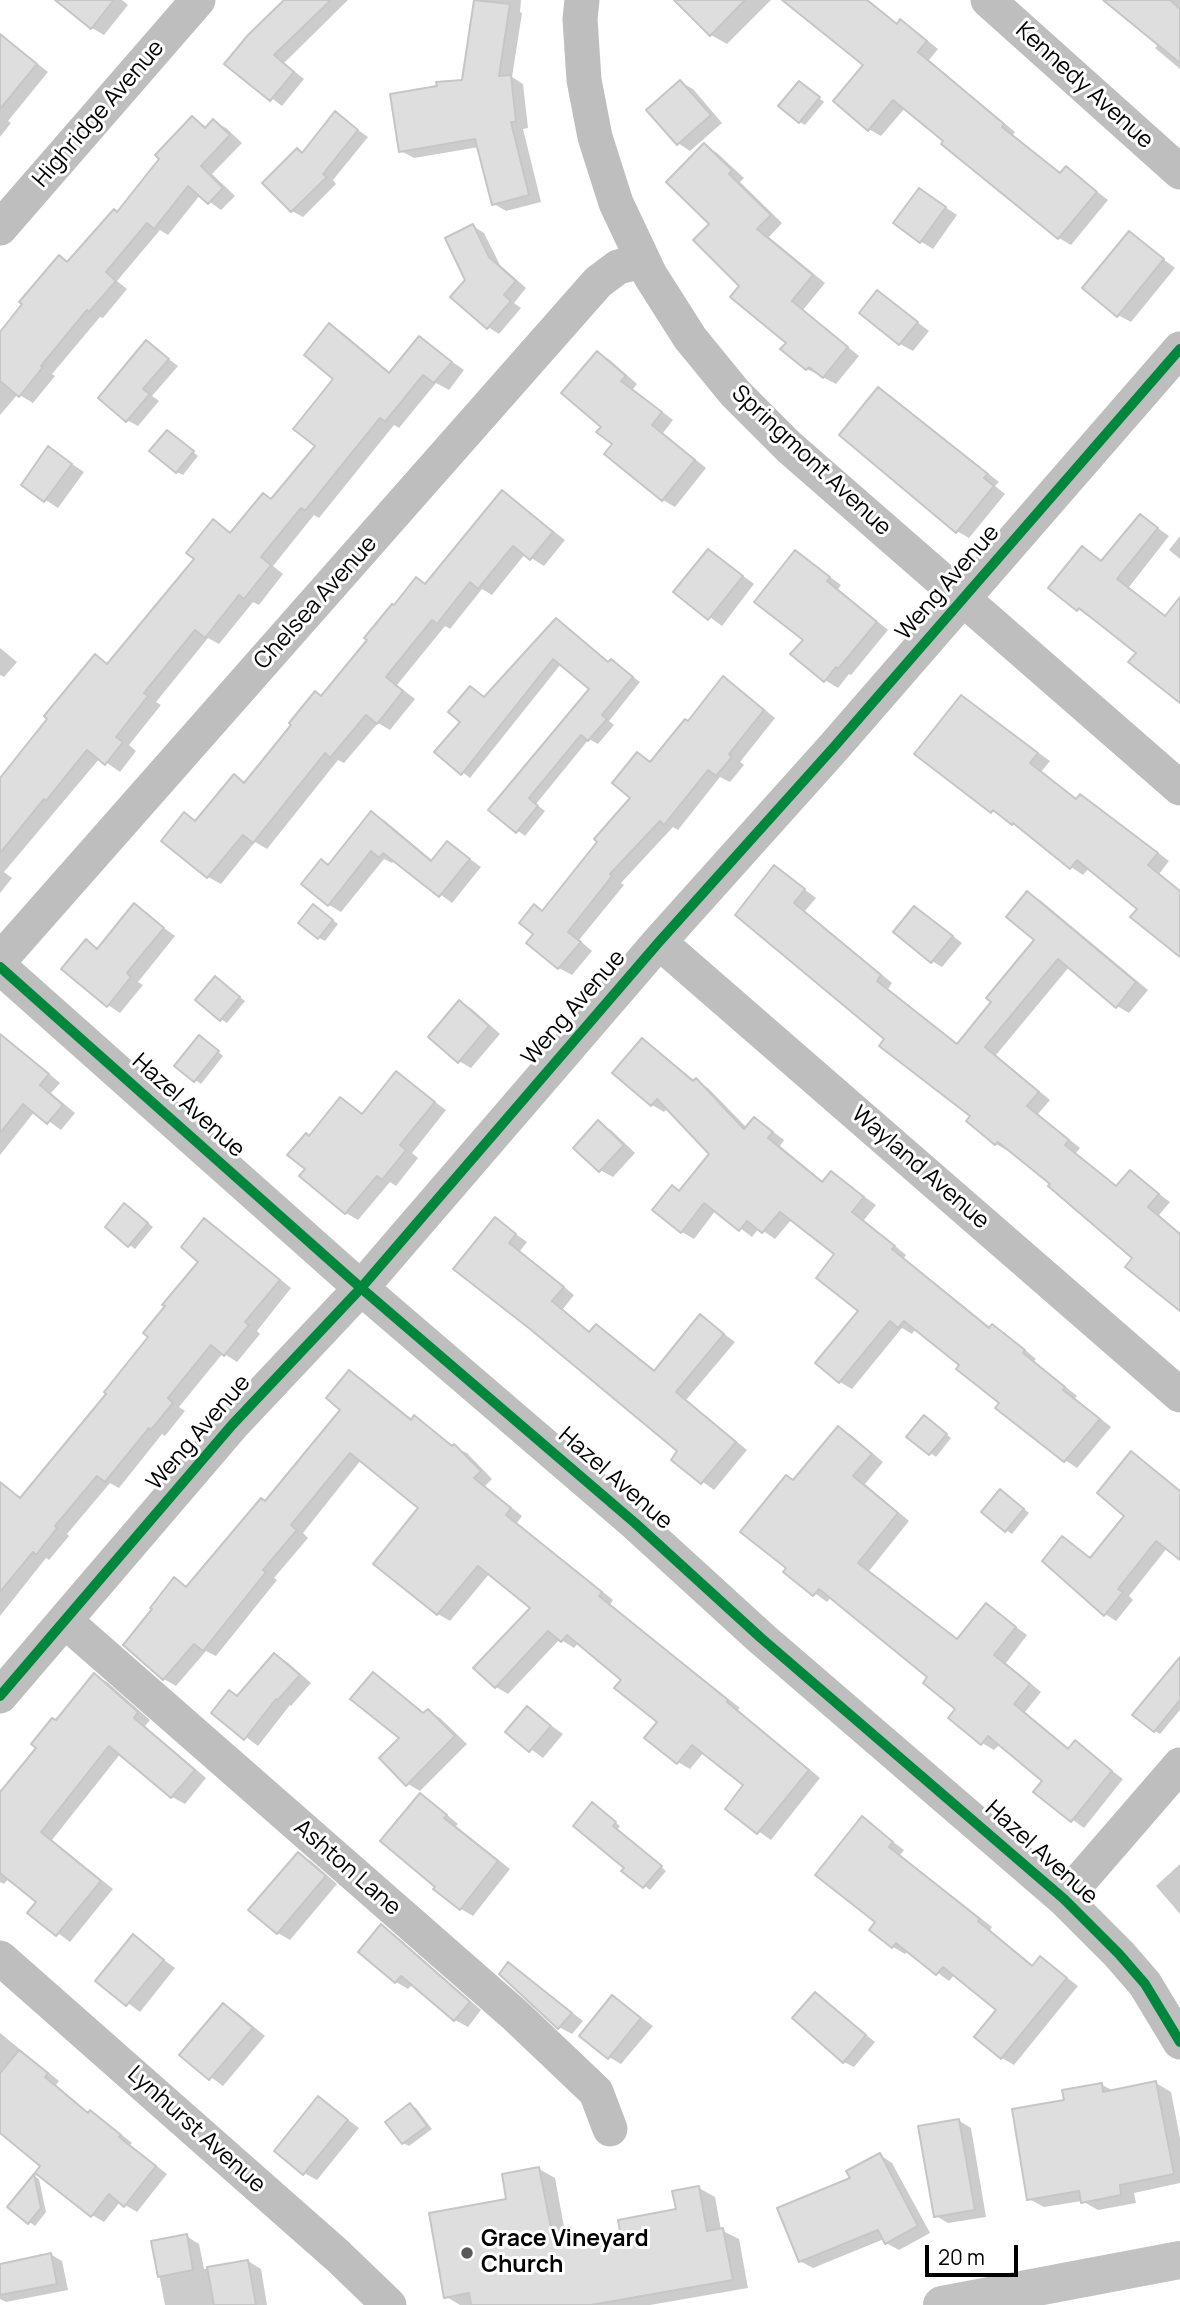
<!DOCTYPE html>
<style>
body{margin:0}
#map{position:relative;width:1180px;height:2305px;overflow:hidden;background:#fff;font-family:Manrope,sans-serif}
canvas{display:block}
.scale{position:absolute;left:925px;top:2245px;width:93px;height:32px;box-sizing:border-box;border:4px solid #000;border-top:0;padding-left:9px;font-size:21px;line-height:24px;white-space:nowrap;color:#000;-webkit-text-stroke:5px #fff;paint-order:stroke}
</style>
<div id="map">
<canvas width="1180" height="2305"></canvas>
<div class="scale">20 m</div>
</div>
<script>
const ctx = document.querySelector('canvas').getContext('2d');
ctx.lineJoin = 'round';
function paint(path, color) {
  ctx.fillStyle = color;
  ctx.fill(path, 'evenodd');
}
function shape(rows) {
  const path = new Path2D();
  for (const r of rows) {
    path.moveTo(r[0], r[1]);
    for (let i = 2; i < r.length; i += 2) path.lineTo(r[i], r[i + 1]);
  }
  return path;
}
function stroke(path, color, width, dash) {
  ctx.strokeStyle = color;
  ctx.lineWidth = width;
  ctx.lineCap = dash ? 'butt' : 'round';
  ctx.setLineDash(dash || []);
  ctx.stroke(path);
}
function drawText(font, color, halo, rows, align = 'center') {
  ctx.font = font + ' Manrope,sans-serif';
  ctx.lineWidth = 6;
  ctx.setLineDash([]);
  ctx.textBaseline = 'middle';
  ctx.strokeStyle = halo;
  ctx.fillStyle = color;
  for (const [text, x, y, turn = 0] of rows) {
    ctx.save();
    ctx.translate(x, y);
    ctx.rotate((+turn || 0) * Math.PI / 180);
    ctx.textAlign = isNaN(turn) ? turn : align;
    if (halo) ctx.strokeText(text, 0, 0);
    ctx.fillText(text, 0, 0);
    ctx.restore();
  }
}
const shadow = shape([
 [58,0,122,0,128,5,104,35,92,28],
 [287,0,348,0,284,63,304,79,282,106,227,64],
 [476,0,521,0,520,12,522,13,512,77,523,84,528,128,523,129,541,202,506,211,494,204,479,147,414,158,401,151,463,81],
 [685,0,771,0,727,44,711,35],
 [802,0,868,0,898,25,901,22,913,29,938,49,929,60,1015,132,1013,135,1062,174,1066,168,1108,200,1071,245,1059,238,943,143,946,140,905,108,881,136,869,129,865,65],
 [1106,0,1180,0,1180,69,1155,48,1159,44],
 [6,41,18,48,48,72,8,121,11,123,0,137,0,48],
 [680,82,693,89,722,123,690,151,678,143],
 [805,86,824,102,805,125,800,122],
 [336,114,368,137,333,180,336,184,303,217,292,211,264,183,297,150,304,154],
 [193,118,208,128,213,121,226,128,242,143,212,174,235,196,221,210,200,195,168,235,160,230,117,281,127,289,103,318,100,317,52,374,55,376,33,403,18,394,0,415,0,335,59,257,69,263,118,214],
 [704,145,717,153,744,178,740,182,782,223,769,237,825,283,803,310,859,356,836,384,807,369,783,349,788,343,742,286,712,224],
 [920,190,957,215,933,249,920,241],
 [473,226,484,233,500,265,526,288,514,303,521,308,499,334,488,327,467,280],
 [1130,234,1175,268,1131,322,1118,315],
 [878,292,929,331,913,351,900,344,862,312],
 [330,325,343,333,391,373,419,338,464,370,449,390,436,383,399,428,394,425,319,518,314,515,273,566,283,574,259,605,253,602,219,644,208,638,156,702,161,705,129,745,136,751,120,772,100,758,4,872,12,878,0,893,0,781,95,656,109,664,197,559,213,521,232,533,272,500,318,446,336,379],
 [147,343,178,366,152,396,159,401,138,426,127,420],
 [597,353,610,360,637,384,633,389,673,420,663,433,706,468,675,507,663,500,614,444,603,426],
 [878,389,891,396,999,482,995,486,1005,494,969,538,957,531],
 [173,435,198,456,183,475,177,472],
 [49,449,84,472,58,508,23,485],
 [502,492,514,500,565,540,544,566,525,554,492,595,482,589,450,629,445,626,397,685,415,699,390,730,378,723,344,763,338,760,267,849,255,842,221,884,208,877,163,841,184,814,197,822,234,777,246,783,322,697,416,579,426,585],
 [1141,516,1169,536,1129,587,1166,617,1180,616,1180,703,1138,652,1078,609,1082,548,1103,562],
 [1180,536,1180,559,1169,550],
 [709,551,754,584,722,626,676,592],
 [796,552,841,585,838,589,888,630,851,675,849,674,838,688,825,680,805,639],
 [556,620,609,663,611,661,619,666,640,682,609,721,614,725,598,744,589,739,536,804,545,811,525,836,490,810,592,689,561,664,470,778,436,752,462,721,470,688,486,698],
 [0,648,17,662,4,677,0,675],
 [723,679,736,686,775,718,740,762,744,765,730,782,720,777,678,830,673,827,621,883,624,885,579,940,592,951,572,975,559,968,528,942,535,934,543,912,633,798,638,754,652,762,688,723],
 [961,697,1050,761,1041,772,1077,800,1081,796,1093,803,1169,861,1159,874,1180,890,1180,955,1139,909,1089,868,1083,875,1071,867,1024,829,992,811],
 [372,813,384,820,433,861,448,843,481,867,452,903,395,860,392,863,384,859,341,912,329,905,329,866],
 [775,867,816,898,805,911,892,983,888,989,959,1045,993,1002,1036,940,1028,893,1040,900,1148,990,1129,1013,1117,1006,1069,967,996,1055,1050,1100,1038,1114,1080,1148,1076,1153,1118,1187,1130,1172,1170,1202,1159,1215,1180,1233,1180,1309,1135,1258,1052,1184,1010,1149,1008,1151,996,1144,973,1115,887,1038,737,915],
 [134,906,175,936,138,982,143,985,120,1013,108,1005,86,942,99,949],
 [314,906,338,924,325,941,319,938],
 [925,914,962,943,942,967,932,961],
 [221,982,245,1001,227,1023,221,1019],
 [460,1002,472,1009,500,1034,471,1068,459,1061],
 [205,1040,223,1056,201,1084,176,1066],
 [642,1040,655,1048,695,1081,708,1088,747,1128,754,1119,767,1127,784,1140,780,1146,824,1182,831,1173,876,1205,864,1220,906,1255,904,1258,991,1328,993,1326,1005,1333,1036,1359,1034,1361,1077,1396,1075,1398,1111,1427,1077,1468,1065,1460,961,1365,916,1328,912,1334,902,1328,852,1389,840,1382,860,1311,837,1254,792,1219,775,1239,759,1228,752,1237,716,1210,694,1239,682,1232,680,1192,711,1153,668,1108,664,1112,652,1105],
 [9,1043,21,1050,60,1083,51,1093,75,1113,61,1130,35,1111,0,1155,0,1054],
 [396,1073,446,1110,412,1153,418,1158,396,1186,390,1182,358,1220,346,1213,307,1169,341,1100,363,1115],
 [598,1123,611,1130,635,1153,613,1177,600,1170],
 [130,1208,153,1227,135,1249,107,1227],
 [495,1219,527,1242,520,1251,574,1295,563,1309,591,1333,597,1326,608,1333,656,1371,700,1316,735,1342,686,1400,747,1450,714,1490,673,1460,680,1451,531,1328],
 [205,1220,217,1228,291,1288,257,1331,260,1334,237,1362,223,1353,179,1407,185,1411,165,1436,162,1434,119,1488,110,1483,67,1534,69,1536,49,1560,46,1558,0,1616,0,1483,22,1499,108,1393,151,1337,201,1261],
 [350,1372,362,1379,413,1420,415,1418,427,1425,454,1447,467,1453,492,1479,485,1486,522,1516,517,1523,613,1600,610,1605,740,1708,738,1710,820,1778,771,1840,727,1809,746,1785,704,1752,690,1769,678,1762,660,1722,624,1679,579,1642,574,1648,560,1639,508,1694,496,1687,475,1668,532,1608,490,1573,450,1621,438,1614,375,1564,421,1508,361,1460,303,1533,308,1538,274,1578,277,1580,216,1656,206,1651,176,1686,164,1679,174,1579,188,1587,266,1503,343,1410],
 [930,1421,951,1438,936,1457,909,1436],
 [838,1428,851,1435,883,1462,865,1484,909,1521,869,1571,959,1640,986,1605,1027,1635,1006,1663,1041,1692,1025,1712,1070,1749,1075,1743,1123,1779,1084,1828,1035,1792,1044,1781,1000,1744,994,1750,982,1743,958,1709,930,1677,831,1597,827,1602,785,1572,788,1568,794,1482],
 [1131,1453,1180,1490,1180,1558,1167,1548,1129,1596,1133,1600,1116,1621,1105,1614,1063,1538,1092,1559,1126,1516],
 [1006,1494,1029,1513,1012,1534,1006,1530],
 [275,1655,287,1662,311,1683,291,1706,290,1705,258,1746,213,1712,230,1692,239,1697],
 [1180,1660,1180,1710,1160,1734,1155,1731],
 [373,1674,386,1682,425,1714,428,1711,440,1718,467,1744,420,1791,408,1784,402,1738],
 [94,1675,107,1682,150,1720,145,1726,206,1778,185,1804,172,1797,121,1753,52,1840,113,1889,70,1942,30,1912,38,1902,9,1878,4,1884,0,1882,0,1795],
 [527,1708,563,1734,543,1758,508,1732],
 [420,1795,433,1803,458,1824,456,1826,510,1869,473,1916,461,1909,437,1886],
 [598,1808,620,1826,617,1830,666,1871,650,1890,624,1870,626,1867],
 [862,1819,904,1850,900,1855,992,1927,990,1930,1034,1966,1041,1958,1078,1986,1014,2065,1002,2058,998,2010,955,1974,949,1981,908,1951,905,1954,893,1947,877,1922],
 [298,1854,311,1861,337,1884,290,1940,278,1933,251,1910],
 [1180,1864,1180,1914,1156,1886],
 [381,1927,394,1934,481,2010,468,2027,455,2020,413,1984,408,1989,396,1982,360,1952],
 [133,1937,175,1968,140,2012,97,1980],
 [508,1965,521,1972,583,2021,572,2034,559,2027],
 [815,1994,875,2042,854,2067,844,2062],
 [613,1997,653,2026,621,2064,609,2057],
 [223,2005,236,2012,265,2036,223,2086,181,2055],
 [0,2033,59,2081,56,2085,89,2113,102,2119,132,2143,130,2145,167,2174,137,2212,120,2202,104,2222,92,2215,0,2126],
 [1156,2083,1171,2092,1180,2138,1180,2183,1134,2193,1136,2203,1098,2210,1082,2201,1044,2207,1029,2199,1066,2101,1102,2085,1114,2091],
 [319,2098,359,2128,317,2180,304,2173],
 [410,2105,416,2108,432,2129,409,2146,403,2143],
 [958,2120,971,2128,986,2217,948,2223,936,2216],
 [880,2155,892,2163,930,2233,899,2250,886,2243,884,2239,813,2268,800,2261,853,2179],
 [539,2169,555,2178,567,2243,622,2232,678,2211,699,2188,715,2197,721,2230,739,2239,748,2288,650,2305,460,2305,445,2296,509,2201],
 [34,2176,39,2179,46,2212,35,2226,9,2207],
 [186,2236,199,2244,204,2269,248,2261,261,2269,267,2305,165,2305,153,2243],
 [50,2254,62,2261,68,2290,6,2302,0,2299,0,2265]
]);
const building = shape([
 [55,0,114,0,91,29,55,0],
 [284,0,331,0,274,55,294,72,270,101,224,64,248,35,284,0],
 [474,0,510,4,499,76,511,75,516,122,511,122,529,195,492,205,475,139,399,152,390,94,437,86,436,82,462,80,474,0],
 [674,0,745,0,710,36,674,0],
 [782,0,867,0,897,24,900,19,927,41,918,52,1004,124,1002,127,1060,173,1066,166,1097,192,1058,239,941,144,943,141,893,100,868,131,833,101,863,65,782,0],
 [1103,0,1170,0,1180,9,1180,63,1103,0],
 [0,34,37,64,0,109,0,34],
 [680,80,711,115,677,145,646,110,680,80],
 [799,81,820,97,799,123,778,106,799,81],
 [335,111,358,130,323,174,327,177,291,212,262,183,297,148,302,153,335,111],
 [192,116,205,128,213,119,230,135,201,166,223,188,208,204,188,186,154,229,147,223,106,272,116,281,89,312,87,310,41,366,43,367,19,397,0,381,0,332,22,304,19,302,59,255,67,262,114,209,117,212,159,159,155,155,192,116],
 [704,143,732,170,729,174,771,215,757,229,813,275,792,301,848,347,823,378,809,367,806,370,780,349,786,343,730,297,739,286,693,240,709,224,666,182,704,143],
 [919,188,946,207,920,243,893,223,919,188],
 [473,224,489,257,516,281,504,295,511,301,487,329,450,297,465,280,445,238,473,224],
 [1129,231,1164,259,1117,317,1082,288,1129,231],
 [877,290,918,322,899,345,859,313,877,290],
 [329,323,389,373,419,336,452,362,434,383,423,375,385,422,380,418,305,511,301,508,261,557,271,565,244,599,239,595,205,638,195,630,144,693,148,696,116,737,123,742,105,765,87,750,46,801,44,799,0,853,0,778,47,719,44,716,95,654,107,664,194,559,186,553,213,519,230,533,263,493,271,499,315,446,293,429,333,379,304,355,329,323],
 [146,340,169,359,143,389,150,394,126,422,98,398,146,340],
 [597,351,626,376,621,381,662,412,652,425,695,460,662,501,604,454,612,444,596,432,601,427,561,393,597,351],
 [878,387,988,474,984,478,994,486,956,533,839,435,878,387],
 [167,430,194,451,176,473,149,451,167,430],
 [48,446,72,464,44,502,21,485,48,446],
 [502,490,553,532,530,560,513,546,478,589,470,582,437,624,432,620,386,677,403,691,377,724,366,715,330,758,325,753,253,843,243,835,207,878,161,841,184,812,195,821,234,774,244,783,291,725,289,723,315,691,321,696,367,640,364,638,392,604,394,605,416,577,425,584,502,490],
 [1140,514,1158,528,1117,579,1165,616,1180,597,1180,703,1128,662,1136,653,1079,608,1077,611,1048,588,1082,546,1101,561,1140,514],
 [708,549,743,576,708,620,673,592,708,549],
 [795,550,830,577,827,581,877,622,838,669,836,667,824,682,790,654,803,640,754,602,795,550],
 [556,618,608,662,611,659,633,677,602,715,607,719,588,741,581,735,529,798,538,806,516,833,488,810,589,689,553,659,461,775,434,752,460,722,448,712,470,686,484,697,556,618],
 [723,676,764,710,729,754,732,757,716,776,708,770,664,825,660,821,610,874,612,876,568,932,581,942,558,969,526,943,533,934,519,923,534,904,542,911,597,842,594,839,630,798,612,783,637,752,650,762,685,719,688,721,723,676],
 [961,695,1038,753,1030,763,1076,799,1080,794,1158,853,1148,865,1180,891,1180,957,1130,917,1137,909,1077,860,1070,869,1013,823,1012,825,993,810,991,813,914,754,961,695],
 [371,811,431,861,447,841,470,859,439,897,383,853,379,858,371,851,328,906,301,884,321,859,328,865,371,811],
 [774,865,805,889,794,903,881,975,877,981,957,1044,991,1002,986,998,1034,940,1006,917,1027,891,1136,982,1116,1008,1058,959,985,1047,1039,1092,1027,1106,1069,1140,1065,1145,1116,1186,1130,1170,1159,1194,1148,1207,1180,1234,1180,1311,1125,1267,1132,1258,1048,1186,1050,1184,998,1142,995,1145,966,1121,970,1116,879,1046,884,1039,735,915,774,865],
 [134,903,164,928,127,973,131,977,107,1007,61,969,86,939,97,949,134,903],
 [313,904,333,920,318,939,298,923,313,904],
 [914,906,953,936,931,963,893,932,914,906],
 [215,976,240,997,220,1021,195,1000,215,976],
 [459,1000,489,1026,458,1063,428,1037,459,1000],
 [0,1034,49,1074,40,1085,63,1105,47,1124,23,1104,0,1133,0,1034],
 [199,1035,219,1051,194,1082,174,1066,199,1035],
 [642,1038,693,1081,696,1078,744,1129,754,1117,773,1132,768,1138,822,1182,831,1171,864,1197,852,1212,895,1246,892,1249,989,1328,992,1324,1025,1350,1023,1353,1065,1387,1063,1390,1100,1419,1064,1462,995,1408,999,1403,956,1369,959,1365,904,1321,898,1328,890,1321,839,1383,815,1363,858,1311,816,1278,834,1254,780,1212,762,1233,747,1221,739,1231,704,1203,681,1233,652,1210,672,1185,679,1191,709,1154,657,1099,651,1106,612,1073,642,1038],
 [396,1071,435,1102,400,1145,406,1150,382,1180,377,1176,345,1214,299,1176,305,1169,287,1155,306,1133,309,1136,340,1097,362,1114,396,1071],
 [598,1120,624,1145,599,1172,573,1148,598,1120],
 [124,1203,148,1223,128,1247,105,1227,124,1203],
 [495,1217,516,1234,509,1243,564,1287,552,1301,589,1332,596,1324,654,1371,700,1314,724,1334,676,1392,736,1442,701,1484,671,1460,677,1451,530,1329,453,1269,495,1217],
 [204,1218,280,1280,245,1322,249,1325,224,1356,211,1345,168,1398,173,1403,151,1430,149,1428,105,1482,97,1476,55,1526,57,1528,36,1555,33,1552,0,1592,0,1482,20,1498,106,1394,104,1392,148,1337,143,1333,165,1306,162,1305,198,1262,181,1247,204,1218],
 [349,1370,411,1420,414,1415,452,1446,454,1444,481,1471,474,1478,511,1508,506,1515,602,1592,599,1596,728,1700,727,1702,809,1770,757,1834,725,1809,743,1785,692,1745,677,1764,644,1738,657,1722,614,1688,621,1680,567,1635,561,1642,548,1631,495,1688,473,1668,530,1608,478,1566,437,1615,373,1564,418,1508,350,1453,291,1525,297,1530,263,1570,266,1572,203,1651,194,1644,163,1680,123,1645,152,1609,150,1608,174,1577,186,1587,261,1498,265,1501,340,1410,326,1398,349,1370],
 [924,1415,947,1434,929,1455,906,1437,924,1415],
 [838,1426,872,1454,853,1476,898,1513,858,1563,957,1639,986,1603,1016,1627,994,1655,1030,1684,1014,1704,1068,1749,1075,1740,1112,1771,1071,1822,1033,1792,1042,1781,988,1736,981,1745,948,1718,955,1709,923,1683,927,1677,819,1589,813,1596,783,1572,786,1568,740,1532,786,1475,793,1480,838,1426],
 [1131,1451,1180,1491,1180,1560,1156,1541,1118,1589,1123,1592,1104,1616,1042,1561,1062,1536,1090,1558,1124,1516,1097,1493,1131,1451],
 [1000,1489,1024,1509,1005,1532,981,1512,1000,1489],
 [274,1653,300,1675,278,1700,276,1699,244,1740,211,1713,229,1690,237,1696,274,1653],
 [1180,1657,1180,1700,1154,1732,1132,1715,1180,1657],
 [373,1672,423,1713,428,1709,455,1736,406,1786,379,1758,399,1738,350,1699,373,1672],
 [94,1673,138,1712,134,1718,195,1770,171,1798,109,1746,41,1832,101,1881,56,1936,27,1913,36,1902,0,1873,0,1792,36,1748,31,1744,52,1718,56,1720,94,1673],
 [527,1706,551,1726,529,1752,505,1732,527,1706],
 [420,1793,447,1815,444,1818,498,1861,460,1910,433,1889,435,1887,380,1841,420,1793],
 [592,1802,616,1822,613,1826,662,1866,643,1888,621,1871,624,1868,573,1826,592,1802],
 [862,1816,893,1842,889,1847,980,1919,978,1921,1032,1966,1040,1956,1067,1978,1001,2059,974,2037,996,2010,943,1967,936,1975,896,1943,892,1948,869,1930,875,1922,815,1875,862,1816],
 [298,1852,326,1876,277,1934,248,1910,298,1852],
 [381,1924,470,2002,454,2021,401,1976,395,1983,358,1952,381,1924],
 [133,1934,164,1960,126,2006,95,1981,133,1934],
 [508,1962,572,2013,558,2029,499,1974,508,1962],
 [815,1992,866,2035,843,2063,792,2018,815,1992],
 [612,1995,641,2018,608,2059,579,2036,612,1995],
 [223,2003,253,2028,209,2080,179,2055,223,2003],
 [19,2050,48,2073,45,2077,88,2113,90,2110,121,2135,119,2137,156,2166,124,2207,109,2194,91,2217,35,2173,40,2166,0,2133,0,2073,19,2050],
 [1156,2081,1174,2174,1120,2185,1121,2195,1081,2203,1079,2191,1027,2200,1012,2109,1064,2100,1062,2090,1102,2083,1103,2092,1156,2081],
 [318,2096,348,2120,303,2175,274,2151,318,2096],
 [410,2103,427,2126,402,2144,385,2122,410,2103],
 [959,2119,975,2210,934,2217,918,2126,959,2119],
 [880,2153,918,2226,885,2244,878,2230,799,2262,777,2208,850,2178,846,2171,880,2153],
 [539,2167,554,2243,620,2231,618,2220,676,2209,672,2191,699,2186,707,2231,723,2228,733,2280,591,2305,471,2305,469,2293,444,2298,429,2213,506,2199,502,2174,539,2167],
 [34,2174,41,2208,28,2224,7,2207,34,2174],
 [187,2234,193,2270,158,2277,151,2241,187,2234],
 [51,2253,57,2284,0,2295,0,2264,51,2253],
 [248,2260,256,2305,214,2305,207,2267,248,2260]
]);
const street = shape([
 [582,0,580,19,584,80,595,137,616,203,650,275,690,338,735,393,789,447,1180,788],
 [988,0,1180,172],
 [0,228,198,0],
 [659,942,1180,1395],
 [0,960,598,282,618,267,642,261],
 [0,967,361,1288,635,1523,761,1638,1064,1899,1119,1954,1145,1984,1180,2042],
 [65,1621,515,2015,596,2092,610,2129],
 [0,1696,232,1425,361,1288,659,942,834,747,1180,349],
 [1064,1899,1180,1765],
 [0,1958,338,2256,389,2305]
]);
const secondary = shape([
 [942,2305,1180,2260]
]);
const cycleway = shape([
 [0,967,361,1288,635,1523,761,1638,1064,1899,1119,1954,1145,1984,1180,2042],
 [0,1696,232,1425,361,1288,659,942,834,747,1180,349]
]);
const markers = [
 [467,2253,7,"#595959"]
];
const streetNames = [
 ["Kennedy Avenue",1084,86,42],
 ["Highridge Avenue",99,114,-49],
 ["Springmont Avenue",811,461,43],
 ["Weng Avenue",948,583,-49],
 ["Chelsea Avenue",316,603,-48],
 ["Weng Avenue",574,1008,-49],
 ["Hazel Avenue",188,1106,42],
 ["Wayland Avenue",920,1168,41],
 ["Weng Avenue",199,1433,-49],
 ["Hazel Avenue",615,1479,41],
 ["Hazel Avenue",1041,1853,42],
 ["Ashton Lane",347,1868,41],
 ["Lynhurst Avenue",196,2130,42]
];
const poiNames = [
 ["Grace Vineyard",481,2240],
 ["Church",481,2266]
];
paint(shadow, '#0003');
paint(building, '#dedede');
stroke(building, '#c6c6c6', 2);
stroke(street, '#bebebe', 35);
stroke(secondary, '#c2c2c2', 38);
stroke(cycleway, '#00873e', 10);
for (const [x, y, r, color] of markers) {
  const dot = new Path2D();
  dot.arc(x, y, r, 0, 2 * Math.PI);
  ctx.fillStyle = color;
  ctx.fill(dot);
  stroke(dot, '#fff', 2.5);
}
drawText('23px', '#000', '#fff', streetNames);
drawText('bold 23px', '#000', '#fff', poiNames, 'left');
</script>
